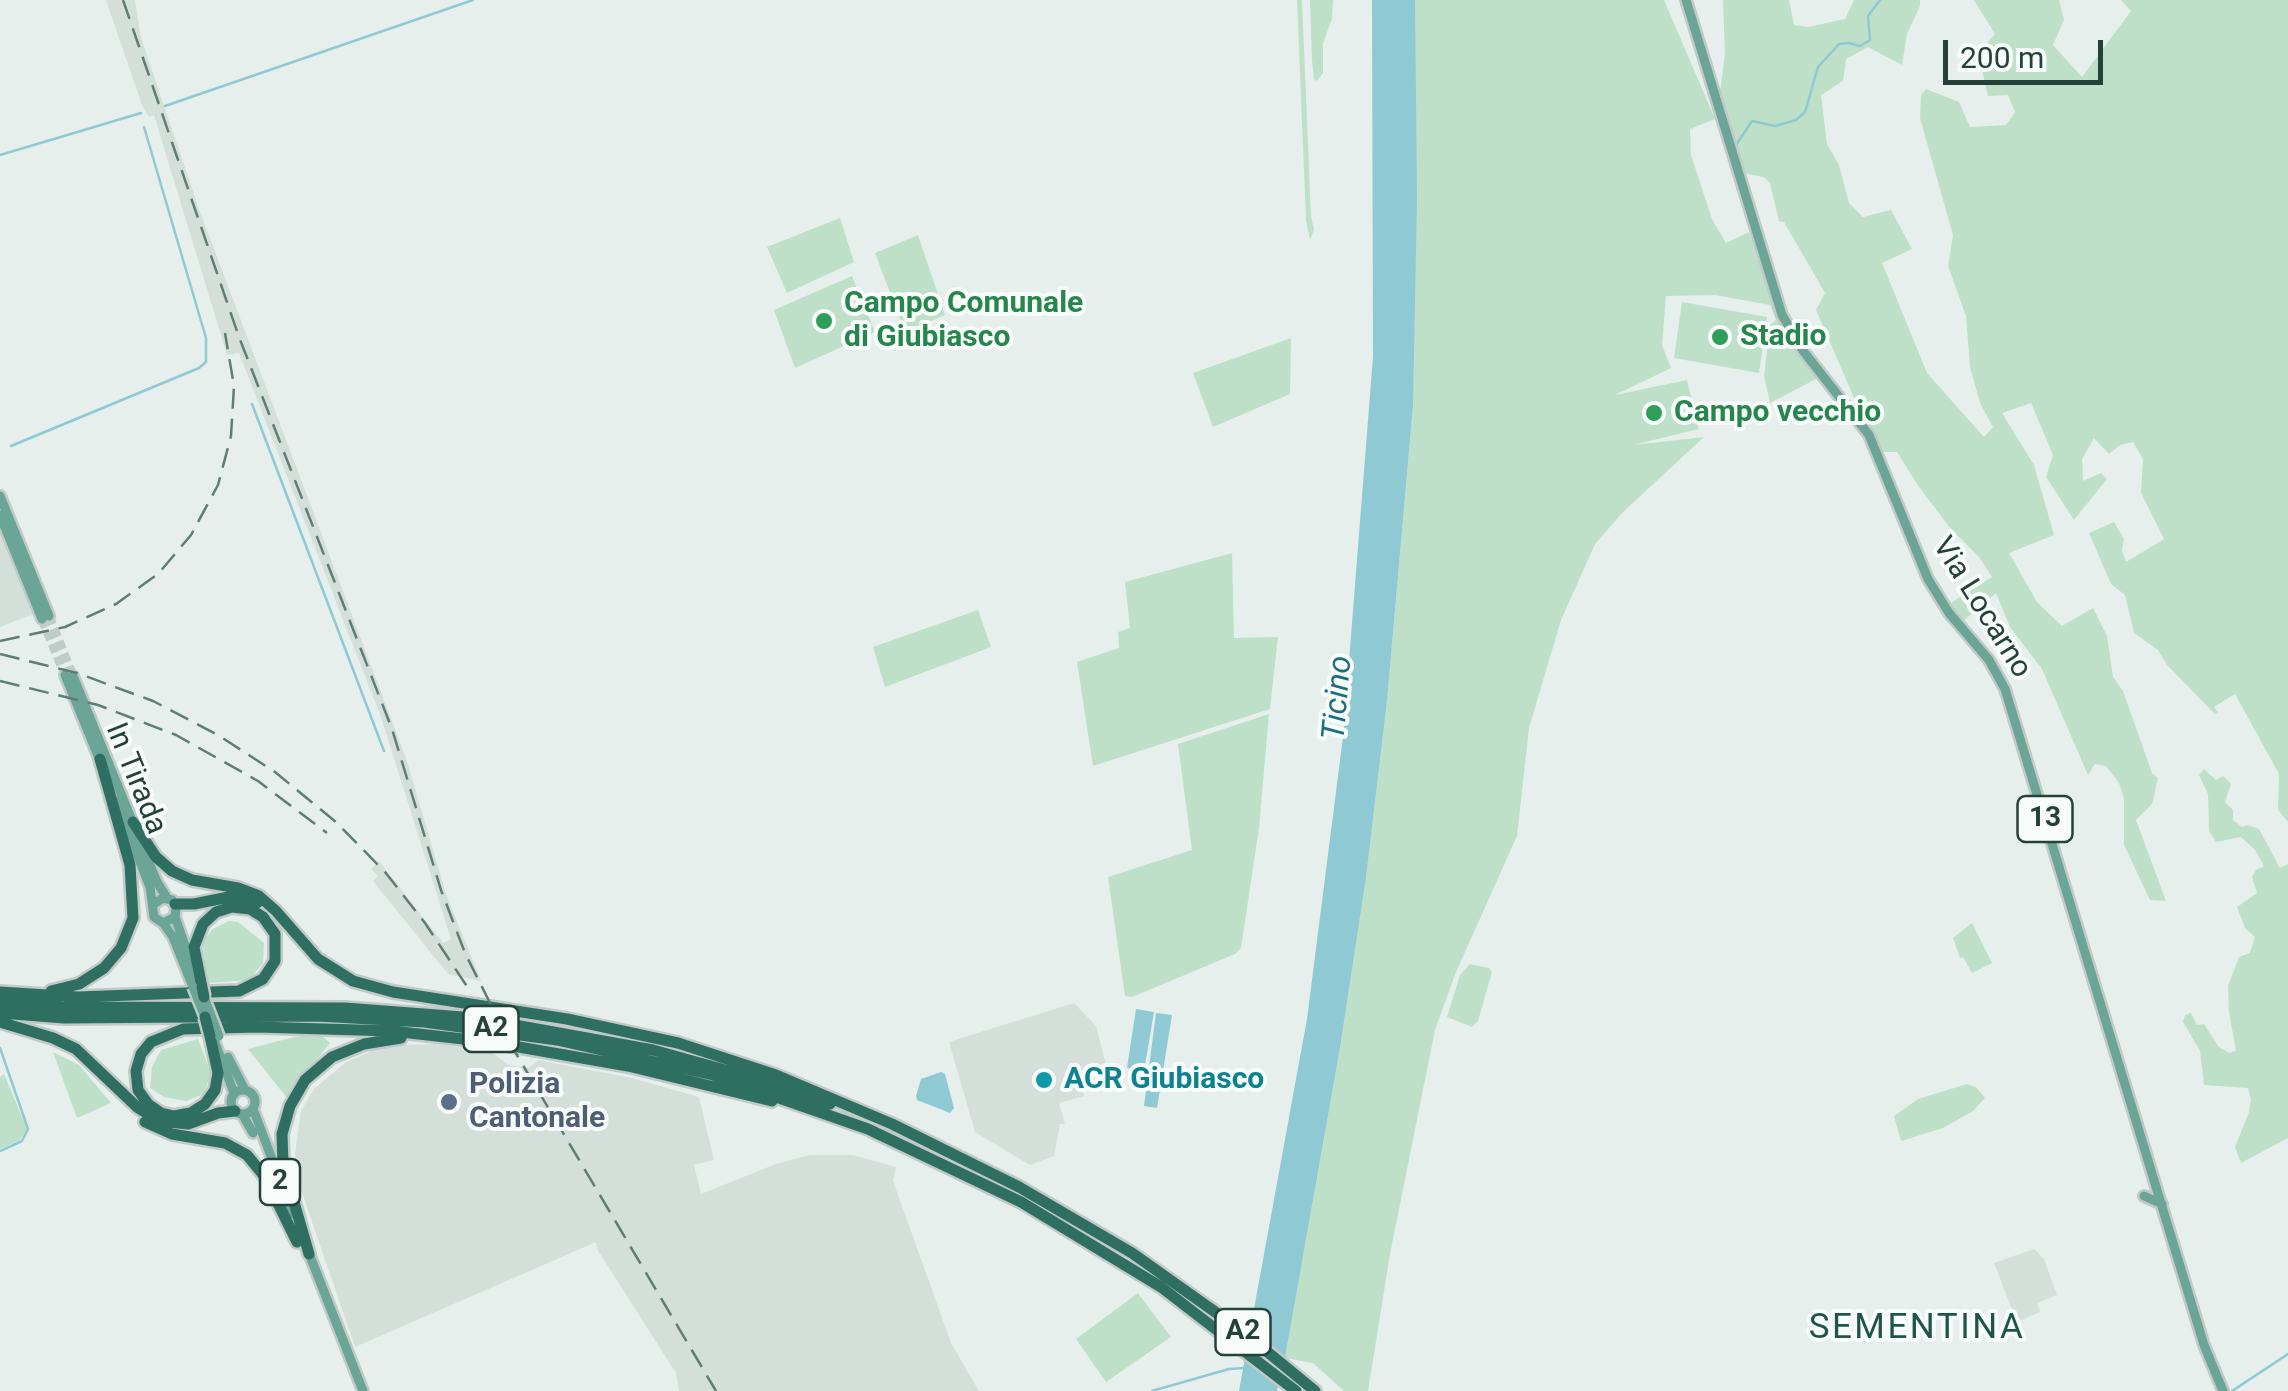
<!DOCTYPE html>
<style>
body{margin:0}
#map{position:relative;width:2288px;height:1391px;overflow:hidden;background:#e6efeb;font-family:Roboto,sans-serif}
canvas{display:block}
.scale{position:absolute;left:1943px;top:40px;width:160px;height:45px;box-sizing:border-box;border:5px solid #24423a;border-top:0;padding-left:12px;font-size:30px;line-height:35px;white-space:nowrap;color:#24423a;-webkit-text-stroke:8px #f7fbf9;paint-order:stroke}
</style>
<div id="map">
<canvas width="2288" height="1391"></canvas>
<div class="scale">200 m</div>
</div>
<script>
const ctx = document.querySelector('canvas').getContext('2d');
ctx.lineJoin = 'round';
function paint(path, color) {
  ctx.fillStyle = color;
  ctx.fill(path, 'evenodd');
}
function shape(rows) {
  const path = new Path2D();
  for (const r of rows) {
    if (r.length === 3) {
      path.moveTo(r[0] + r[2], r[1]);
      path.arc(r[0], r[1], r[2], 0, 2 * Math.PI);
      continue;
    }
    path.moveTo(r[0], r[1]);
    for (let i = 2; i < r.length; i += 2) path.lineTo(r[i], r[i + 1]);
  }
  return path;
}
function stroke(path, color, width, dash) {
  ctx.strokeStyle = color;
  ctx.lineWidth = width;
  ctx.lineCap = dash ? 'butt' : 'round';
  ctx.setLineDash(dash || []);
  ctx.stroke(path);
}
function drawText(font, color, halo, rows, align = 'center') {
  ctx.font = font + ' Roboto,sans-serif';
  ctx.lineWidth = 8;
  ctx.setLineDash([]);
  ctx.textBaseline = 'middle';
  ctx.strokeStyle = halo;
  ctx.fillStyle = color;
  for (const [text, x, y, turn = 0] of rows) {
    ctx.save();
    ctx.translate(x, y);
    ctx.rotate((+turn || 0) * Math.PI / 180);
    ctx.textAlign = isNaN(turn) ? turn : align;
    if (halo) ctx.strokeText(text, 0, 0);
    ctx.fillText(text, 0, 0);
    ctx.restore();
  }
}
const built = shape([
 [106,0,135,0,141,38,199,209,407,761,446,894,481,981,448,974,373,881,378,876,371,869,379,861,443,943,451,939,381,717,239,353,227,355,154,115,149,117,142,105],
 [0,529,34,614,0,627],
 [1074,1003,1096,1026,1107,1069,1080,1079,1084,1096,1059,1103,1065,1124,1060,1124,1054,1156,1030,1165,975,1132,949,1042],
 [435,1044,491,1051,508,1065,529,1068,538,1060,632,1078,699,1097,714,1160,694,1165,701,1194,776,1164,809,1155,853,1155,896,1167,893,1181,951,1343,979,1391,679,1391,676,1373,597,1249,596,1242,355,1347,297,1178,295,1154,301,1111,314,1089,346,1062,374,1050,398,1045],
 [2034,1249,2044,1259,2057,1295,2037,1303,2040,1312,2017,1322,1994,1263]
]);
const green = shape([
 [1297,0,1302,0,1311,217,1314,229,1310,240,1306,220],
 [1310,0,1333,0,1332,19,1323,43,1323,73,1317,81,1314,79,1312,61],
 [1415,0,1664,0,1715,119,1690,129,1691,155,1712,219,1726,243,1749,232,1785,336,1818,378,1770,403,1764,376,1770,325,1776,320,1770,305,1715,295,1666,296,1662,345,1671,368,1615,395,1687,380,1699,429,1633,445,1704,437,1622,513,1595,544,1561,620,1529,728,1517,836,1456,972,1435,1030,1390,1254,1368,1391,1344,1391,1313,1363,1285,1358,1340,1048,1366,878,1387,701,1413,406],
 [1723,0,1789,0,1794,25,1808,27,1845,19,1854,0,1920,0,1920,6,1907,34,1902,65,1868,47,1846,59,1843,81,1821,95,1827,144,1839,165,1849,203,1863,217,1891,210,1912,249,1882,263,1927,373,1984,437,1993,427,1980,403,1970,367,1966,316,1948,266,1953,235,1920,118,1921,95,1926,89,1959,102,1970,127,2006,125,2015,112,2008,95,1988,96,1978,53,1995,34,1974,0,2059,0,2064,20,2053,45,2082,77,2131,11,2121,0,2288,0,2288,822,2278,810,2279,774,2235,694,2214,707,2218,712,2215,714,2167,665,2158,650,2134,633,2125,595,2111,584,2089,533,2114,522,2124,539,2122,550,2126,562,2164,539,2141,493,2143,459,2133,442,2120,445,2109,454,2094,438,2082,459,2083,481,2101,473,2107,479,2074,520,2046,477,2053,455,2031,403,2002,413,2034,465,2054,535,2009,553,2037,602,2062,626,2093,608,2107,636,2113,677,2123,691,2152,773,2158,778,2152,804,2136,820,2166,901,2150,900,2124,845,2124,798,2119,783,2106,766,2095,764,2088,775,2042,669,2010,627,1996,593,1962,622,1949,604,1992,577,1979,557,1951,529,1919,487,1897,452,1882,452,1855,400,1816,310,1825,293,1784,222,1779,221,1770,183,1763,177,1743,173,1720,93,1725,54],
 [840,218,854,262,787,293,767,247],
 [918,235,945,315,905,332,875,253],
 [852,276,875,332,795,368,774,310],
 [1682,302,1767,317,1759,373,1674,358],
 [1291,338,1290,394,1213,427,1193,373],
 [1232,553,1234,638,1278,637,1270,709,1093,766,1077,662,1119,648,1118,632,1130,628,1125,582],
 [978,610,991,647,885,687,873,647],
 [1269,714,1259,828,1241,948,1235,954,1132,997,1125,996,1108,877,1192,850,1178,744],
 [2204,769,2216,780,2223,776,2231,784,2225,802,2233,810,2233,820,2242,827,2247,825,2259,829,2280,868,2288,864,2288,1138,2241,1163,2235,1147,2249,1112,2251,1100,2248,1088,2204,1085,2200,1051,2183,1022,2185,1015,2191,1013,2197,1025,2204,1024,2219,1047,2229,1053,2236,1051,2229,1012,2228,986,2239,957,2250,953,2255,937,2245,928,2237,907,2257,893,2252,877,2256,870,2264,866,2255,850,2241,837,2216,842,2209,831,2208,794,2199,775],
 [229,921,238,922,264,943,263,963,249,980,208,983,202,942,213,929],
 [1972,923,1992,963,1972,973,1963,957,1960,958,1953,938],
 [1470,964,1489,968,1492,972,1478,1021,1472,1027,1447,1017,1460,975],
 [320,1034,330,1043,287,1098,248,1049,294,1037],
 [198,1039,211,1073,204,1094,186,1101,164,1097,150,1088,152,1067,161,1050],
 [53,1052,79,1065,111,1103,77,1118],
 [4,1074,27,1129,20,1140,0,1149,0,1077],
 [1967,1084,1976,1087,1985,1098,1973,1111,1943,1128,1901,1141,1894,1116,1918,1099],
 [1138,1293,1171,1337,1106,1382,1076,1339]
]);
const water = shape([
 [1372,0,1415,0,1417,198,1413,406,1387,701,1366,878,1340,1048,1285,1358,1277,1391,1239,1391,1307,1019,1343,737,1373,357],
 [1136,1009,1154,1012,1144,1071,1127,1068],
 [1156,1013,1172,1015,1157,1108,1144,1106],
 [941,1072,945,1074,954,1108,950,1113,917,1100,916,1096,921,1079]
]);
const stream = shape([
 [165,106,473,0],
 [1736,145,1752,121,1775,126,1796,120,1805,112,1818,67,1839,44,1849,43,1860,46,1870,40,1868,16,1880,0],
 [0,155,141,113],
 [252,404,384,751],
 [11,446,199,368,206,362,206,338,144,127],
 [0,1048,28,1129,22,1141,0,1151],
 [1152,1391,1229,1369,1244,1368],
 [2232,1391,2288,1354]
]);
const majorTunnel = shape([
 [49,616,73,676],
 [42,619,65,675]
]);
const major = shape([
 [1686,0,1782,315,1804,352,1869,435,1928,579,1949,613,1989,660,2005,689,2204,1345,2223,1391],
 [0,496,49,616],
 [0,515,42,619],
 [65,675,101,763],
 [73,676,157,882,167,898],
 [116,801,150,887,154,917,163,923,175,917,176,907,172,900,163,898,154,904],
 [175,917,197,980],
 [163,923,173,937,193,987],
 [214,1040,234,1093],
 [228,1057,245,1090],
 [243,1102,12],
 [253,1109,293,1214],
 [242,1114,253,1133],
 [2144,1196,2162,1204],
 [308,1251,363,1391]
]);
const highway = shape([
 [133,822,156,857,172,871,192,880,238,888,259,896,276,911,318,959,353,981,393,992,567,1019,678,1043,776,1075,892,1124,1019,1187,1132,1253,1242,1331,1315,1391],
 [175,904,194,904,229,897,257,903],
 [51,991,79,984,104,968,121,948,133,918,130,865,100,759],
 [0,992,78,997,239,991,263,979,275,961,275,934,263,917,250,909,232,907,216,912,203,924,194,947,202,987],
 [0,1002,61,1007,345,1008,476,1018,653,1050,743,1075,830,1104],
 [0,1013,64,1018,317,1016,424,1022,557,1040,713,1075,868,1129,1021,1202,1161,1287,1296,1391],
 [0,1022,53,1038,76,1049,137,1107,159,1121,188,1124,218,1113,235,1111],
 [210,1036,218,1073,215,1090,205,1104,191,1113,174,1116,161,1113,148,1104,138,1090,136,1071,141,1054,151,1042,183,1029,257,1027,392,1031,490,1042,628,1066,772,1101],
 [145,1122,172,1134,225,1143,247,1155,265,1177,297,1242],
 [309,1254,283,1164,282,1134,290,1106,305,1080,332,1057,364,1044,401,1038]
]);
const rail = shape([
 [123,0,239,337,392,729,441,890,465,953,511,1045,716,1391],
 [0,641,65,627,116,604,158,574,191,535,218,485,231,436,234,386,225,333],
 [0,654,77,673,153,701,218,735,275,772,336,822,385,872,425,923,470,991],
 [0,681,98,705,176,735,258,781,327,833]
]);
const majorBridge = shape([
 [193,987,207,1022],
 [202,992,219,1036]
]);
const highwayBridge = shape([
 [202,987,204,997],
 [205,1017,210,1036]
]);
const markers = [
 [824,321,10,"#2e9e5b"],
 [1720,337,10,"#2e9e5b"],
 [1654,413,10,"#2e9e5b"],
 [1044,1080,10,"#0f9aa8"],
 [449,1102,10,"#5c6f8a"]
];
const shields = [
 [2045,819,55],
 [491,1029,55],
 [280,1182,40],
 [1243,1332,55]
];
const shieldNames = [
 ["13",2045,819],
 ["A2",491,1029],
 ["2",280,1182],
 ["A2",1243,1332]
];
const leisureNames = [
 ["Campo Comunale",844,304],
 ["di Giubiasco",844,338],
 ["Stadio",1740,337],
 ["Campo vecchio",1674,413]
];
const streetNames = [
 ["Via Locarno",1981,608,58],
 ["In Tirada",135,779,68]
];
const cultureNames = [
 ["ACR Giubiasco",1064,1080]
];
const serviceNames = [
 ["Polizia",469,1085],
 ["Cantonale",469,1119]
];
const waterNames = [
 ["Ticino",1339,698,-85]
];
const quarterNames = [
 ["SEMENTINA",1917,1329]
];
paint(built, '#d4dfda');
paint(green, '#bfe0c8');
paint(water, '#8ec9d4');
stroke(stream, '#8ec9d4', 2.5);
stroke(majorTunnel, '#bfccc8', 9, [9, 4.5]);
stroke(major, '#c2cac8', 14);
stroke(highway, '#c2cac8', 16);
stroke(major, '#6aa596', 9);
stroke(highway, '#2f6f62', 11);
stroke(rail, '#5f7d75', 2.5, [20, 10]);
stroke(majorBridge, '#c2cac8', 14, []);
stroke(highwayBridge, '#c2cac8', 16, []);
stroke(majorBridge, '#6aa596', 9);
stroke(highwayBridge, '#2f6f62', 11);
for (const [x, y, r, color] of markers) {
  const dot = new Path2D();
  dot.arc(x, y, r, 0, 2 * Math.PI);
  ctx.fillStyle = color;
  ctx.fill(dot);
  stroke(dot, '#f7fbf9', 4);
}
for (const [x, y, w] of shields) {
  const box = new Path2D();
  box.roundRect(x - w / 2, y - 23, w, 46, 8);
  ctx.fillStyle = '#f7fbf9';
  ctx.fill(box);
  stroke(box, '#24423a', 2.5);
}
drawText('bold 28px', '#24423a', null, shieldNames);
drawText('bold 30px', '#27864d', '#f7fbf9', leisureNames, 'left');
drawText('30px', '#24423a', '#f7fbf9', streetNames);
drawText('bold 30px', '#0d838f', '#f7fbf9', cultureNames, 'left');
drawText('bold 30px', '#4e5e75', '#f7fbf9', serviceNames, 'left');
drawText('italic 32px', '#1c6f80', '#f7fbf9', waterNames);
ctx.letterSpacing = '2.5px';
drawText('35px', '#1f5548', '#f7fbf9', quarterNames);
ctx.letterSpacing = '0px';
</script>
